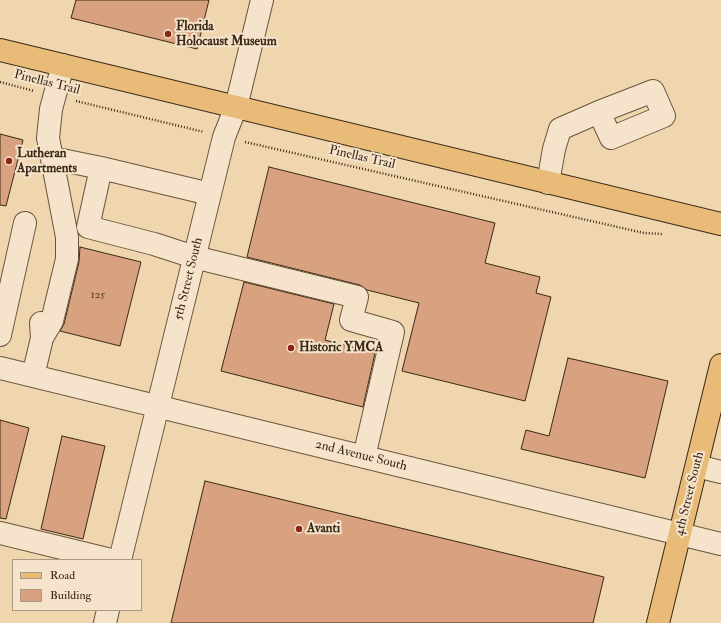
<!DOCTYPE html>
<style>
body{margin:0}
#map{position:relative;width:721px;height:623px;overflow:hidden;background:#f0d6af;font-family:"IM FELL Double Pica",serif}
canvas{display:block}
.legend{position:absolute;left:12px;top:559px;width:130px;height:52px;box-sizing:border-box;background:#f5e4cb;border:1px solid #aa9983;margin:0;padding:5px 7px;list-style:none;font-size:12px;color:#3a2816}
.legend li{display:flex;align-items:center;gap:8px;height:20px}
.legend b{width:20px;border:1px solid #aa9983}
</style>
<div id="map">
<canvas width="721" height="623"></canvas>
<ul class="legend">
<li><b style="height:5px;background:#e8bb78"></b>Road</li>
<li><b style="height:11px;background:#d8a180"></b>Building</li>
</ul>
</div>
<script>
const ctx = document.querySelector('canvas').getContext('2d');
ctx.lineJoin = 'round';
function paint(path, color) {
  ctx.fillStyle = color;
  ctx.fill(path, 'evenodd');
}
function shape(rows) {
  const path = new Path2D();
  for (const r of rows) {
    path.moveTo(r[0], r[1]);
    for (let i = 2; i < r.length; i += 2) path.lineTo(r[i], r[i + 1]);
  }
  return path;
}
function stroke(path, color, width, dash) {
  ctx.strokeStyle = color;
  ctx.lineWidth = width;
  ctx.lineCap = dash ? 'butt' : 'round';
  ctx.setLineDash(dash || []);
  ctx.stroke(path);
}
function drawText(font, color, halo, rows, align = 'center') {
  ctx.font = font + ' "IM FELL Double Pica",serif';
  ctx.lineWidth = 4;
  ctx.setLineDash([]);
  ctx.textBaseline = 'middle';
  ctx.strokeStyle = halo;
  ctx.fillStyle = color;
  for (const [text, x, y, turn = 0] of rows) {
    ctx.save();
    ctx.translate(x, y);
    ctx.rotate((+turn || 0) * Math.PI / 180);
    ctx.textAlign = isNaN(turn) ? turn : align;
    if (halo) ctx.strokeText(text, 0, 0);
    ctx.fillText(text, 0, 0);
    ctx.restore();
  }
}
const building = shape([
 [76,0,209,0,197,49,71,18,76,0],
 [0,134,23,140,6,206,0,205,0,134],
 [269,167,495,223,485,263,540,277,536,293,551,297,525,401,402,371,419,303,367,290,360,285,247,257,269,167],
 [80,247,141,262,120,346,60,331,64,324,79,262,80,247],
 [244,282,334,304,325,340,375,353,363,407,221,371,244,282],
 [568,358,668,381,645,478,521,449,526,430,549,436,568,358],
 [0,420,29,428,6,519,0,518,0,420],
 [62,436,105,446,83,539,41,529,62,436],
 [205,481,604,577,593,623,171,623,205,481]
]);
const path = shape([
 [0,82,34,91],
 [76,101,204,132],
 [245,142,644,233,662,234]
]);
const minor = shape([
 [52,158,101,168,210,194],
 [101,168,88,227,154,244,194,257,357,297,351,320,393,332,364,457],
 [548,183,554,149,560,129,599,112,653,91,664,116,611,138,599,112],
 [0,335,25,223],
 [42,338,52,321,67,259,67,237,48,138,51,109,63,65],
 [0,368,721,544],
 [33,376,42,338,41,323],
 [697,466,721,472],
 [0,533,111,560],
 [120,560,224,137,236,107,262,0],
 [105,623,108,610]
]);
const major = shape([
 [0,50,721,224],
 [658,623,721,365]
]);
const markers = [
 [168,34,4,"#8f2418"],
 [9,161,4,"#8f2418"],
 [291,348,4,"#8f2418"],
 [299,529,4,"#8f2418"]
];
const numberNames = [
 ["125",98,296]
];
const poiNames = [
 ["Florida",176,27],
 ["Holocaust Museum",176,42],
 ["Lutheran",17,154],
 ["Apartments",17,169],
 ["Historic YMCA",299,348],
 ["Avanti",307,529]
];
const streetNames = [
 ["Pinellas Trail",47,83,14],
 ["Pinellas Trail",362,158,13],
 ["5th Street South",189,279,-76],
 ["2nd Avenue South",361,456,14],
 ["4th Street South",690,494,-76]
];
paint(building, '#d8a180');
stroke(building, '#3a2816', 1);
stroke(minor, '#68543c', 24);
stroke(major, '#3a2816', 24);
stroke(path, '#3a2816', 2.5, [1, 2]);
stroke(minor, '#f5e4cb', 22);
stroke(major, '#e8bb78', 22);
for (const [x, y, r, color] of markers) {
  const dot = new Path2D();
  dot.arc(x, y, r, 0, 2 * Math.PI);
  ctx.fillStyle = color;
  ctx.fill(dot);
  stroke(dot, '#f5e4cb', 1.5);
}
drawText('11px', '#624630', null, numberNames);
drawText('bold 13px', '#3a2816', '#f5e4cb', poiNames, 'left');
drawText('13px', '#3a2816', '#f5e4cb', streetNames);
</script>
